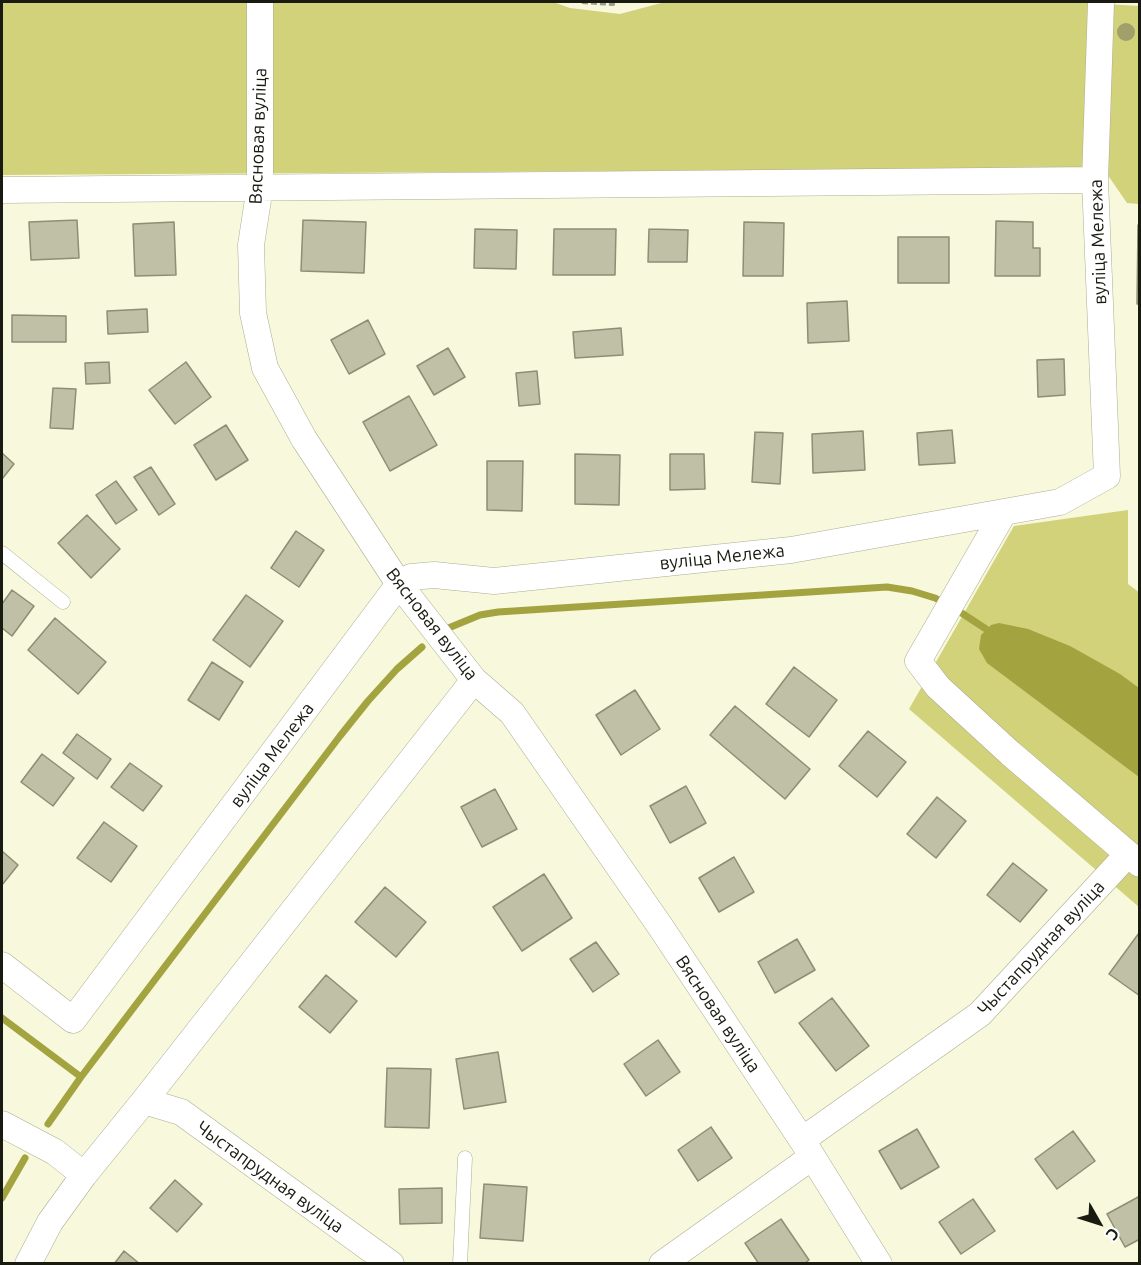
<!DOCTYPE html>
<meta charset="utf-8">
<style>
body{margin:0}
#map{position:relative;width:1141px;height:1265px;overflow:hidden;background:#f7f8dc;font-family:Ubuntu,sans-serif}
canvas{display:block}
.frame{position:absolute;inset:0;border:3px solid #191a10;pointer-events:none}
.north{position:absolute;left:1069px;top:1193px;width:60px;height:60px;-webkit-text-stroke:4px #fff;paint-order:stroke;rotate:129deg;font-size:16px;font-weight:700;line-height:24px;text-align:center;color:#191a10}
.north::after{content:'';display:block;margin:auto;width:21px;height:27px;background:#191a10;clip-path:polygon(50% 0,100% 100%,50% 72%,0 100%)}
</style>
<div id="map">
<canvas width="1141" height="1265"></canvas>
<div class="frame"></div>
<div class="north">С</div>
</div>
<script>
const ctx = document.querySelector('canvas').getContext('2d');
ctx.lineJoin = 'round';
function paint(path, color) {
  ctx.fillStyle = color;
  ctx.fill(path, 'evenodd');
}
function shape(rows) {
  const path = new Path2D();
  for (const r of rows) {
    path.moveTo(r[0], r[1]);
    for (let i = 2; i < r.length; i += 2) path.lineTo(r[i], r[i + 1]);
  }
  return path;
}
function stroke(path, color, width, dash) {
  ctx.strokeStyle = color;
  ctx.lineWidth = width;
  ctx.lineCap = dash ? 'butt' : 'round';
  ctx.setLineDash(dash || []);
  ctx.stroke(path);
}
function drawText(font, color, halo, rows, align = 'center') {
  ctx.font = font + ' Ubuntu,sans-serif';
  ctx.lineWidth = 5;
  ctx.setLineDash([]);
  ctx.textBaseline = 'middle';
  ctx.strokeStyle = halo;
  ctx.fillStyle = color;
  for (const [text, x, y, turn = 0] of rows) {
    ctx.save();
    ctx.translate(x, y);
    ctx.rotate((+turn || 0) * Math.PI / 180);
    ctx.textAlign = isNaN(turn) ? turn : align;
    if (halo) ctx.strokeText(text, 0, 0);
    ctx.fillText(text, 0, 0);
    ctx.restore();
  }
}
const green = shape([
 [2,2,553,2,570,8,620,14,665,2,1071,2,1139,6,1139,204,1127,203,1103,168,2,175],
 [1128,510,1128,584,1140,593,1139,907,909,709,1014,526]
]);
const water = shape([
 [999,623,1028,629,1070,646,1120,674,1139,688,1139,777,987,663,979,649,981,635,991,625]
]);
const stream = shape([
 [446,629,480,615,498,612,887,587,912,591,935,598,954,608,986,629],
 [2,1018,81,1077],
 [48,1124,81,1077,340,736,368,701,397,669,422,647],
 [2,1198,25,1158]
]);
const building = shape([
 [77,220,79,258,31,260,29,222,77,220],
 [303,220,366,222,364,273,301,271,303,220],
 [996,221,1033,222,1033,248,1040,248,1040,276,995,276,996,221],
 [174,222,176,275,135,276,133,224,174,222],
 [744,222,784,223,783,276,743,276,744,222],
 [1138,225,1140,225,1140,304,1137,304,1138,225],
 [475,229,517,230,516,269,474,268,475,229],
 [554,229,616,229,615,275,553,275,554,229],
 [649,229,688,230,687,262,648,262,649,229],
 [898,237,949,237,949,283,898,283,898,237],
 [847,301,849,341,808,343,807,303,847,301],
 [147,309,148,332,108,334,107,311,147,309],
 [12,315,66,316,66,342,12,342,12,315],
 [368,320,385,354,349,374,331,340,368,320],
 [621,328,623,355,575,358,573,332,621,328],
 [448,348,465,377,434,395,417,366,448,348],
 [1064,359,1065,395,1038,397,1037,360,1064,359],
 [109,362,110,383,86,384,85,363,109,362],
 [186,362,211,397,175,424,149,390,186,362],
 [537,371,540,404,519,406,516,373,537,371],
 [53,388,76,389,73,429,50,428,53,388],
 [409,396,437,445,390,471,363,422,409,396],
 [226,425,248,460,216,480,194,445,226,425],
 [952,430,955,463,919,465,917,433,952,430],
 [863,431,865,470,813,473,812,434,863,431],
 [755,432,783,433,780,484,752,482,755,432],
 [2,453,14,464,2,479,2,453],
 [575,454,620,455,619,505,575,504,575,454],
 [670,454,704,454,705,489,670,490,670,454],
 [487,461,523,461,522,511,487,510,487,461],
 [151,467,175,504,159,515,134,477,151,467],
 [116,481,137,510,116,524,96,495,116,481],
 [87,515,120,549,91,578,58,543,87,515],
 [296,531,324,550,299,587,271,568,296,531],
 [12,590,34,606,12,636,2,628,2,604,12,590],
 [246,595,283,621,250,667,213,640,246,595],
 [55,618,106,662,78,694,28,650,55,618],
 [212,662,243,682,219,720,188,700,212,662],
 [794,667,837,700,809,737,766,704,794,667],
 [635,690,660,729,621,755,596,715,635,690],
 [735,706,810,769,785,799,710,735,735,706],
 [868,731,906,762,877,797,839,766,868,731],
 [77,734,111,759,97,779,63,753,77,734],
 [42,754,74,778,53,806,21,782,42,754],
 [130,763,162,786,143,811,111,787,130,763],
 [686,786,706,823,670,843,650,806,686,786],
 [495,789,517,829,482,847,461,807,495,789],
 [937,797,966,821,936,858,907,834,937,797],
 [104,822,137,846,111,882,77,858,104,822],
 [2,851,18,865,2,885,2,851],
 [734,857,754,892,719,912,699,878,734,857],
 [1013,863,1047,890,1020,922,987,895,1013,863],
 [544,874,572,918,522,951,493,907,544,874],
 [385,887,426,922,396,957,355,922,385,887],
 [1139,933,1140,933,1140,996,1109,974,1139,933],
 [797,939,815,970,775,993,758,962,797,939],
 [596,942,619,974,593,992,570,959,596,942],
 [326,975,357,1001,330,1033,299,1007,326,975],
 [832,998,869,1046,836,1071,799,1023,832,998],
 [658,1040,680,1072,646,1096,624,1064,658,1040],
 [498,1052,506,1102,464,1109,456,1059,498,1052],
 [387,1068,431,1069,429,1128,385,1127,387,1068],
 [711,1127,732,1158,698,1181,678,1150,711,1127],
 [917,1129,939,1167,901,1189,879,1151,917,1129],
 [1073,1131,1095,1161,1057,1189,1035,1159,1073,1131],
 [175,1180,202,1204,177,1232,150,1208,175,1180],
 [484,1184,527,1187,523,1241,480,1238,484,1184],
 [442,1188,442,1223,400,1224,399,1189,442,1188],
 [1140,1196,1140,1239,1125,1247,1107,1214,1140,1196],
 [973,1199,995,1231,961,1254,939,1222,973,1199],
 [781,1219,809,1260,804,1264,759,1264,745,1243,781,1219],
 [124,1251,140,1264,114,1264,124,1251]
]);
const path = shape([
 [582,2,613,4,613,2]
]);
const service = shape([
 [2,553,63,602],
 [460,1264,465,1158]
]);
const minor = shape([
 [260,2,260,187,251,245,253,313,265,368,304,439,399,584,474,680,512,713,660,926,802,1140,879,1264],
 [2,190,1095,180],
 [1004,512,918,661,938,687,1010,753,1140,864],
 [2,965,73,1020,399,584,411,577,434,575,494,581,791,550,1060,502,1107,476,1095,180,1101,2],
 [144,1101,181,1112,391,1264],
 [2,1124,55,1152,84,1175],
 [802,1140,980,1014,1128,854],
 [28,1264,50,1222,84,1175,144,1101,474,680],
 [662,1264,812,1157]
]);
const trees = [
 [1126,32]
];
const streetNames = [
 ["Вясновая вуліца",258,136,-88],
 ["вуліца Мележа",1098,242,-92],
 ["вуліца Мележа",722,557,-6],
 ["Вясновая вуліца",432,624,52],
 ["вуліца Мележа",272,755,-53],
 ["Чыстапрудная вуліца",1041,948,-47],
 ["Вясновая вуліца",718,1014,56],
 ["Чыстапрудная вуліца",270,1177,36]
];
paint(green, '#d1d279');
paint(water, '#a3a340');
stroke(stream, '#a3a340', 7);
paint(building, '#bfc0a5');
stroke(building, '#8d8e74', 1.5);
stroke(service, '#acad92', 15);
stroke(minor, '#acad92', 27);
stroke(path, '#9c9d88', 4, [6, 3]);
stroke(service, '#fff', 14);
stroke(minor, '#fff', 26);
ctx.fillStyle = '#a0a06b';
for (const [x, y] of trees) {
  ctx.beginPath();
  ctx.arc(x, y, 9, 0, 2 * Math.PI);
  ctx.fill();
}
drawText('18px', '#191a10', '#fff', streetNames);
</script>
